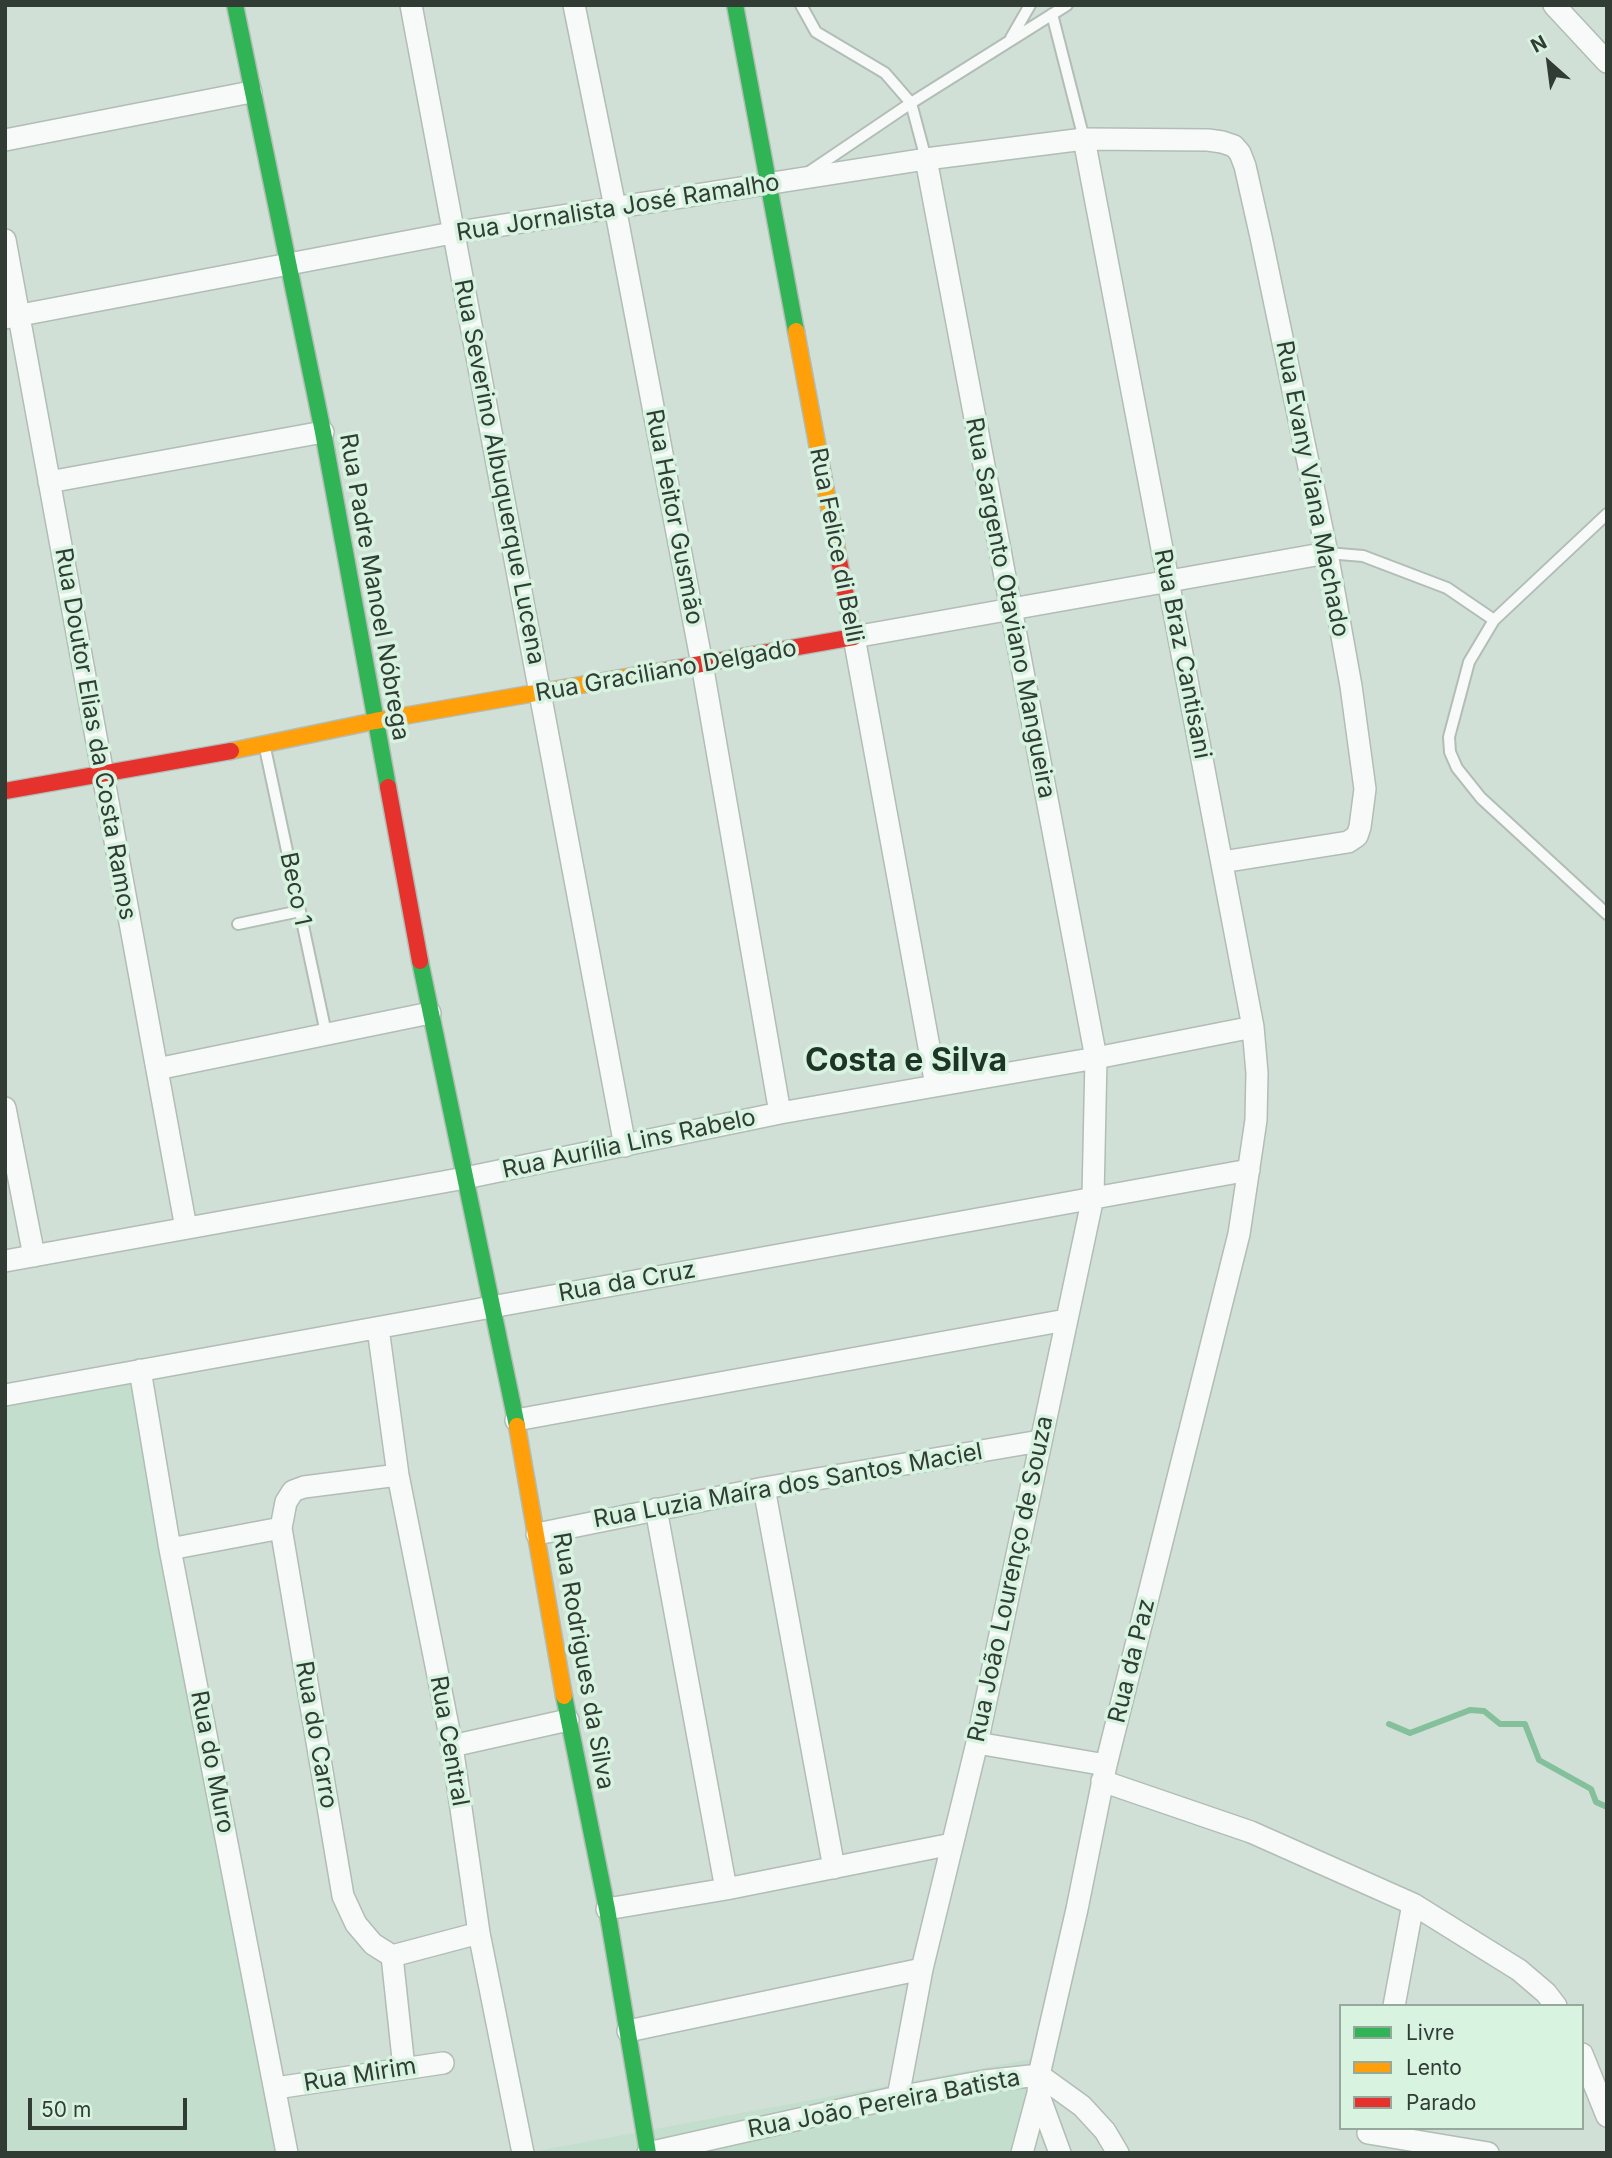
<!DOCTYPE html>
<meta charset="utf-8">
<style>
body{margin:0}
#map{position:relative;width:1612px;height:2158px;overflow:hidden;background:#d1e0d6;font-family:Inter,sans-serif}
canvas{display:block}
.frame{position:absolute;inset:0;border:7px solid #313c35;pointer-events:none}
.legend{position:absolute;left:1339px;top:2004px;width:245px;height:126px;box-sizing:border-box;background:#d8f4e1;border:2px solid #95aa9c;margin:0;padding:9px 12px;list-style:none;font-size:21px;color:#313c35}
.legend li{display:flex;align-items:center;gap:14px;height:35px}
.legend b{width:35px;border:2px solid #95aa9c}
.north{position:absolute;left:1514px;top:28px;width:70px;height:70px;-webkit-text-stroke:5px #d8f4e1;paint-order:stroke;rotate:332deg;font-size:19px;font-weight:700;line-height:28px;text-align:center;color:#313c35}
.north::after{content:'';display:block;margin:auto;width:24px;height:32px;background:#313c35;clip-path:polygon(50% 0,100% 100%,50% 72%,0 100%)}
.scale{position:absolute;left:28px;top:2098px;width:159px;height:32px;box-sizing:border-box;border:4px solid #313c35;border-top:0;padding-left:9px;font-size:21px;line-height:24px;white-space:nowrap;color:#313c35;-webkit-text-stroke:5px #d8f4e1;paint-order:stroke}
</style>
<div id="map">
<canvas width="1612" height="2158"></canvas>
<div class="frame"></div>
<ul class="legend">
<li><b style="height:9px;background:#30b455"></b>Livre</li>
<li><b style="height:9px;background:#ff9f0a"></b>Lento</li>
<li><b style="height:9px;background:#e5322d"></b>Parado</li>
</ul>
<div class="north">N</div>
<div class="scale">50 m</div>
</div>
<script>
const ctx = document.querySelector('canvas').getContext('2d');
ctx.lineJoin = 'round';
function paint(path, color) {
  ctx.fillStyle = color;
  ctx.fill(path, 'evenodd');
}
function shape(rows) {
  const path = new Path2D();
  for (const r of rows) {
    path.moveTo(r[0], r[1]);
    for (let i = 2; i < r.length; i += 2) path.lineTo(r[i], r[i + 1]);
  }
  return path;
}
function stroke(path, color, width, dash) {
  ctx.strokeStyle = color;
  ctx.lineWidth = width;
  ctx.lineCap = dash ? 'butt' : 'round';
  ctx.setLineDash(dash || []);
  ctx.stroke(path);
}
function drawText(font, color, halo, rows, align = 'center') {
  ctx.font = font + ' Inter,sans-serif';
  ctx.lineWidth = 7;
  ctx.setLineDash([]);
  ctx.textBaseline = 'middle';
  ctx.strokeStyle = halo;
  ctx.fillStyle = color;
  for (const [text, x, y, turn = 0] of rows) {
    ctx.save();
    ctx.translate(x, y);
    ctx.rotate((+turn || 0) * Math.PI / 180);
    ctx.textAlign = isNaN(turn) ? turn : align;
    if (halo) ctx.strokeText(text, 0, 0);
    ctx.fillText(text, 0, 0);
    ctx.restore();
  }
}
const built = shape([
 [138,1365,286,2153,5,2153,5,1389],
 [1042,2057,1018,2153,526,2153]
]);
const stream = shape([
 [1389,1724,1410,1733,1470,1710,1484,1711,1500,1724,1525,1724,1539,1760,1591,1789,1596,1802,1607,1807]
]);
const lane = shape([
 [801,5,816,32,885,73,911,103,926,159],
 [1052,14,1084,139],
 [1011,38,1030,5],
 [809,172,911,103,1067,5],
 [1607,514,1494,620,1469,662,1449,737,1450,752,1457,768,1481,798,1607,914],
 [1327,553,1363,556,1447,588,1494,620],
 [265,748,326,1033],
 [238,924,300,911]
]);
const street = shape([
 [411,5,625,1146],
 [574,5,615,207,702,664,780,1113],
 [1554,5,1607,62],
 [5,140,251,92],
 [5,240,186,1228],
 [5,318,452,233,926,159,1084,139,1208,140,1222,142,1234,146,1240,153,1245,166,1261,237,1327,553,1351,686,1365,789,1360,827,1357,836,1348,842,1222,862],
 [49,482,323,432],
 [157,1069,430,1013],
 [936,1085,854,637,1327,553],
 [5,1108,34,1256],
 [5,1261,465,1178,780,1113,1096,1058,1253,1027],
 [378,1328,398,1475,452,1746,479,1933,523,2153],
 [140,1370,170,1549,287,2153],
 [5,1395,1249,1170],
 [516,1420,1066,1320],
 [398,1475,304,1487,293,1491,286,1502,281,1528,343,1896,356,1924,373,1944,392,1956,404,2068],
 [764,1488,834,1868],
 [656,1509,726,1889],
 [537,1534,764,1488,1040,1441],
 [170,1549,281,1528],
 [977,1743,1106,1765],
 [452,1746,568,1720],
 [1102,1781,1251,1832,1413,1904,1519,1970,1546,1993,1556,2006],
 [607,1909,726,1889,952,1844],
 [392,1956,479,1933],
 [1394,2006,1413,1904],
 [628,2031,922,1969],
 [1582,2054,1607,2116],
 [1039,2075,1082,2106,1105,2131,1118,2153],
 [276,2088,443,2063],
 [1038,2093,1060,2153],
 [898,2097,922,1969,977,1743,1093,1197,1096,1058,926,159],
 [1368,2133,1488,2153],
 [648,2153,898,2097,985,2081,1039,2075],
 [1022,2153,1038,2093,1039,2075,1077,1909,1106,1765,1239,1234,1256,1120,1257,1073,1253,1027,1084,139]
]);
const fast = shape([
 [235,5,323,432,388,787],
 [735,5,796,331],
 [420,961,517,1426],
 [564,1696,607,1909,648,2153]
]);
const slow = shape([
 [796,331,838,555],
 [231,751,375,721,644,674],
 [517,1426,564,1696]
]);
const jam = shape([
 [644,674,854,637,838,555],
 [388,787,420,961],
 [5,791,231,751]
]);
const streetNames = [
 ["Rua Jornalista José Ramalho",618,208,-9],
 ["Rua Severino Albuquerque Lucena",499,472,79],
 ["Rua Evany Viana Machado",1312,489,79],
 ["Rua Heitor Gusmão",674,517,79],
 ["Rua Felice di Belli",836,545,79],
 ["Rua Padre Manoel Nóbrega",374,587,80],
 ["Rua Sargento Otaviano Mangueira",1010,608,79],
 ["Rua Braz Cantisani",1182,654,79],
 ["Rua Graciliano Delgado",666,671,-10],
 ["Rua Doutor Elias da Costa Ramos",95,734,80],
 ["Beco 1",295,889,78],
 ["Rua Aurília Lins Rabelo",629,1144,-12],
 ["Rua da Cruz",627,1282,-10],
 ["Rua Luzia Maíra dos Santos Maciel",788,1486,-10],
 ["Rua João Lourenço de Souza",1011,1579,-78],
 ["Rua Rodrigues da Silva",583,1661,80],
 ["Rua da Paz",1132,1661,-76],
 ["Rua do Carro",316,1735,80],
 ["Rua Central",449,1741,80],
 ["Rua do Muro",212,1762,79],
 ["Rua Mirim",360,2075,-9],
 ["Rua João Pereira Batista",884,2104,-11]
];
const districtNames = [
 ["Costa e Silva",906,1061]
];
paint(built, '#c4decd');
stroke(stream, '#83c09b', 6);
stroke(lane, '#b1bdb5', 14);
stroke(street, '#b1bdb5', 24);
stroke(fast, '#b1bdb5', 19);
stroke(slow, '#b1bdb5', 19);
stroke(jam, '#b1bdb5', 19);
stroke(lane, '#f8faf9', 10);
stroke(street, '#f8faf9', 21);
stroke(fast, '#30b455', 16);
stroke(slow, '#ff9f0a', 16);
stroke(jam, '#e5322d', 16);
drawText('24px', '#313c35', '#d8f4e1', streetNames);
drawText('bold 32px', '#1e3426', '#d8f4e1', districtNames);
</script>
